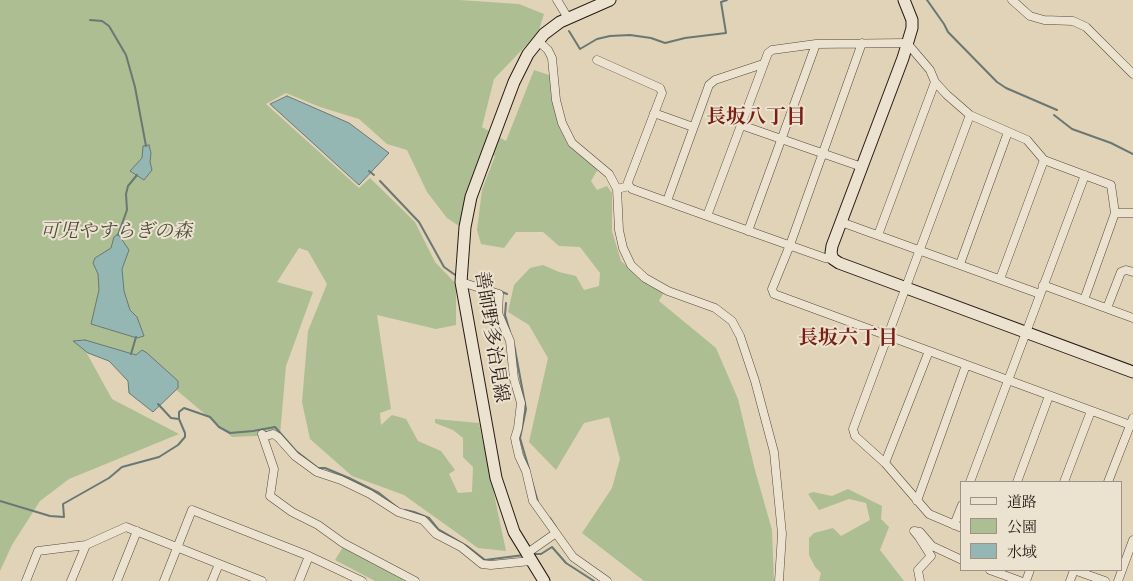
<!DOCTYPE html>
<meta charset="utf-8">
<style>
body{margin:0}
#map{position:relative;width:1133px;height:581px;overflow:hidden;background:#e1d3b7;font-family:"IM FELL DW Pica","Noto Serif JP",serif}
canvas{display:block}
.legend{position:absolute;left:960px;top:481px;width:162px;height:90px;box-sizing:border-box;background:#ece2d0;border:1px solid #9d9285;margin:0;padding:6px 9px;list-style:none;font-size:15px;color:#271a15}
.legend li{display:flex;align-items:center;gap:10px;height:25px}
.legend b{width:25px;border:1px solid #9d9285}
</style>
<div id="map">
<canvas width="1133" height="581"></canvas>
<ul class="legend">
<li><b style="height:6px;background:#ece2d0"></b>道路</li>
<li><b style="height:14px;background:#adbe93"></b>公園</li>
<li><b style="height:14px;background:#95b7b3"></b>水域</li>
</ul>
</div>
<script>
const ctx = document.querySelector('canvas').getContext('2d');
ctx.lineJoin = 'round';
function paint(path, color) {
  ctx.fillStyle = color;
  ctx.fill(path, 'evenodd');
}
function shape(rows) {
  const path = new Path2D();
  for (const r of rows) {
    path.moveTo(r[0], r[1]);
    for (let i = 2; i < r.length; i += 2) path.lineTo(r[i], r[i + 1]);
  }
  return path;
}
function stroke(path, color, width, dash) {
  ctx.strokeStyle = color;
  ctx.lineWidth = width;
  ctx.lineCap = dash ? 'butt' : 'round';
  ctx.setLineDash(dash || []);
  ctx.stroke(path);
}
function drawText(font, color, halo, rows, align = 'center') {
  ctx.font = font + ' "IM FELL DW Pica","Noto Serif JP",serif';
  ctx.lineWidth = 4;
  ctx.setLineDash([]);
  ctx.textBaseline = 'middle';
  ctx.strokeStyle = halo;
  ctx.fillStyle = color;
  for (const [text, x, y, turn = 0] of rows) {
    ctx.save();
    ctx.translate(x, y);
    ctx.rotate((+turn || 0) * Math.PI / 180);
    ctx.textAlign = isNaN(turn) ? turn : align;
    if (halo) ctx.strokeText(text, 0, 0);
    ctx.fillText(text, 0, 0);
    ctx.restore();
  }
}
const green = shape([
 [0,0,459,0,519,4,544,14,538,33,494,79,482,127,506,141,534,70,552,76,553,100,560,129,568,145,598,169,591,181,597,190,607,186,612,193,612,231,621,261,649,285,664,292,659,301,716,348,738,399,755,470,772,530,774,581,644,581,582,533,612,488,620,459,609,417,584,423,556,470,529,442,548,358,529,325,508,312,514,285,530,268,543,265,559,272,576,276,584,290,599,286,600,273,580,247,559,246,543,232,516,232,504,248,481,244,477,230,482,190,495,156,483,151,462,213,459,226,447,218,427,192,407,150,387,144,359,119,320,107,286,93,266,104,359,188,370,178,415,222,435,262,456,284,456,325,436,329,377,315,391,409,380,413,381,425,392,415,406,419,418,441,441,451,455,470,449,474,458,493,472,492,473,467,463,457,463,438,453,430,435,423,435,419,479,423,506,551,478,548,404,495,352,476,310,439,302,402,308,331,327,284,308,251,299,248,277,282,313,292,286,366,280,435,232,437,141,360,93,355,85,350,112,399,179,434,69,479,40,501,12,545,0,571],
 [848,489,882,506,881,519,889,527,880,550,904,581,819,581,821,573,815,567,809,555,809,538,814,533,833,528,841,536,870,520,866,503,849,499,819,510,808,494,813,492,832,496],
 [343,547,410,581,375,581,335,560]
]);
const water = shape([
 [287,96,349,123,389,153,359,185,270,104,287,96],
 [149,145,151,153,150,162,152,170,144,180,130,171,142,158,143,146,149,145],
 [118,234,129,250,122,269,124,291,130,310,137,317,144,336,137,338,91,324,99,290,98,274,93,263,95,258,111,248,114,237,118,234],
 [85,340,136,355,142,350,147,353,178,381,178,388,153,412,129,393,128,381,109,361,88,353,73,341,85,340]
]);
const stream = shape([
 [927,0,944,24,948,32,997,82,1006,88,1057,110],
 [90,20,102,21,109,26,126,55,135,87,146,146],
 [569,31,580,49,597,39,610,36,630,35,651,38,665,43,685,38,726,33,721,2,727,0],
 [1054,115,1072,129,1111,143,1133,154],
 [369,171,374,175],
 [380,181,419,222,444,267,458,277],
 [118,235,127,210,126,194,128,186,137,175],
 [500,291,507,294],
 [506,303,505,315,510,332],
 [514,344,526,409,520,438,529,469],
 [131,354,136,337],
 [158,404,171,418,179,419],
 [531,478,538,502],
 [0,501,50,516,64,517,63,504,109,478,122,467,159,457,178,445,185,437,185,433,179,419,179,412,184,408,210,417,219,427,230,433,253,431,275,427,296,451,318,468,325,468,349,478,379,493,398,508],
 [405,510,414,512,429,518,438,529,467,546,485,560,524,555],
 [550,518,556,527,554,528],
 [534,554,541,554,552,547,566,563,594,581]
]);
const street = shape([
 [557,0,568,18],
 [1012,0,1030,16,1044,20,1073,21,1086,27,1133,74],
 [538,41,548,50,552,58,556,100,562,123,572,143,609,174,617,189,619,230,623,248,631,265,645,278,668,291,715,308,732,321,740,336,755,381,774,452,782,534,779,581],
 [862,43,790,245,772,289,774,294,1133,426],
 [597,60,660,88,662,93,628,182,629,186],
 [654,113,693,127],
 [741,125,862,167],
 [617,189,629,186,632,189,707,216,825,258,833,259],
 [667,201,709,85,715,80,763,64],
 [1115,213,1133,213],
 [707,216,768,53,772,50,816,44,907,43,930,70,935,82,947,95,970,115,1027,140,1044,160,1111,185,1115,213,1084,300],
 [841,222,1040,294],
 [748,231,816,44],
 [878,235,935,82],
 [960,264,1008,132],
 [1000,279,1044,160],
 [461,282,499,294,498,313,510,341,514,379,521,403,518,428,515,438,516,443,519,456,526,471,533,501,573,557,607,581],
 [1043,285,1133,318],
 [1107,308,1121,272,1126,270,1133,272],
 [262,434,274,469,270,496,292,512,318,525,343,543,415,581],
 [263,437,273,434,278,437,295,456,317,472,341,480,370,494,398,512,423,520,436,534,461,547,482,564,491,565,530,561],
 [885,463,929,351],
 [970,482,1085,175],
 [1017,482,1049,396],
 [1064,482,1091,411],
 [1108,482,1133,418],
 [917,501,966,365],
 [954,525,962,505],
 [962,528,929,514,885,463,855,436,853,429,970,115],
 [526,554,556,533],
 [990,570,1020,581],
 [1074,570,1105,581],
 [26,581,38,551,86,545,126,527,262,581],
 [71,581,86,545],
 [117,581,137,531],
 [164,581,192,510,309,556,362,581],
 [212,581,219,564],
 [299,581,309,556],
 [920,581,918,570,931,556,919,537,914,531,920,532,932,546,962,560],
 [1026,581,1030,570],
 [1070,581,1074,570],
 [1118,581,1133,540]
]);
const secondary = shape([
 [904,0,912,20,912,28,903,58,832,246,831,253,833,259,839,263,1133,372],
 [544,581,514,532,496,478,461,282,465,227,471,197,484,162,514,82,528,54,544,34,560,22,610,0]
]);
const parkNames = [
 ["可児やすらぎの森",116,233]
];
const streetNames = [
 ["善師野多治見線",490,337,81]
];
const neighbourhoodNames = [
 ["長坂八丁目",756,119],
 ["長坂六丁目",848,340]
];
paint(green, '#adbe93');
paint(water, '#95b7b3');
stroke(water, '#697874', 1);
stroke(stream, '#697874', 2);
stroke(street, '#56483e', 9);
stroke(secondary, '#271a15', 13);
stroke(street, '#ece2d0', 8);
stroke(secondary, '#ece2d0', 11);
drawText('italic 19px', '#4f4b3b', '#ece2d0', parkNames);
drawText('19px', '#271a15', '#ece2d0', streetNames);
drawText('bold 20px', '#7a1f14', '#ece2d0', neighbourhoodNames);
</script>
